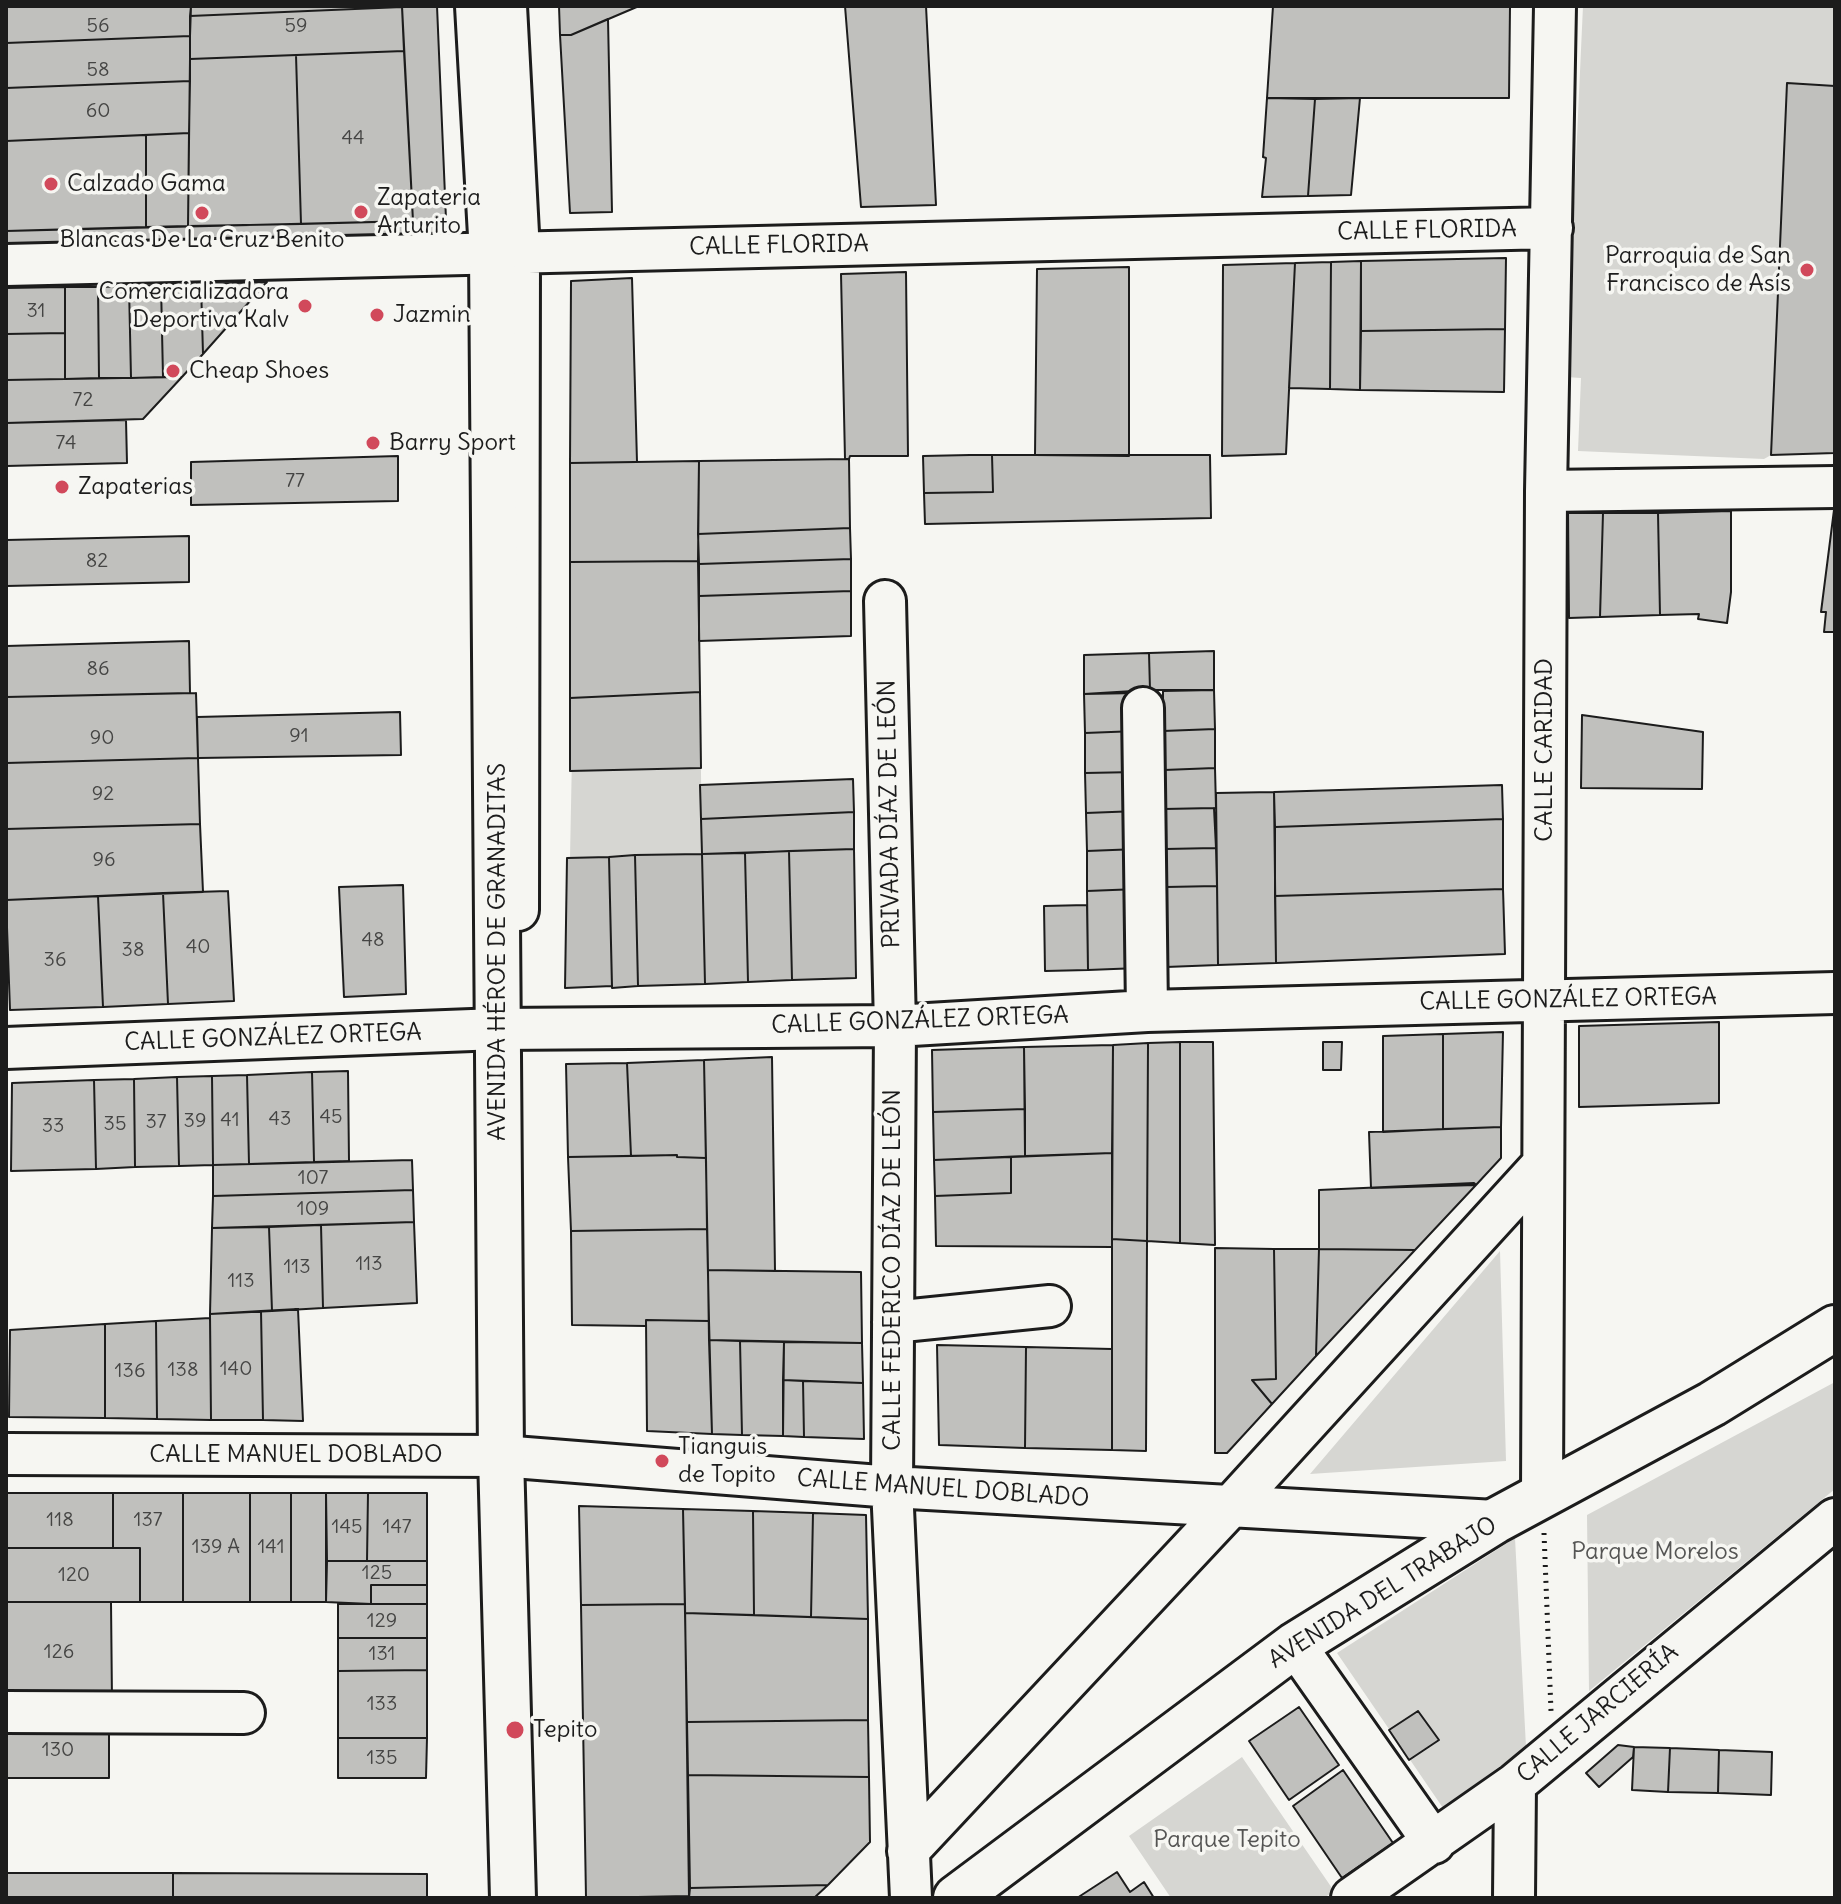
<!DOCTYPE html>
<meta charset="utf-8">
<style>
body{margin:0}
#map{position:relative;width:1841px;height:1904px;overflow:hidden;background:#f6f6f2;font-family:Delius,sans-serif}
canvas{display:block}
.frame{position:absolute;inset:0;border:8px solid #1c1c1c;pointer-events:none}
</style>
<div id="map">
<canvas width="1841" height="1904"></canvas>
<div class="frame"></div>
</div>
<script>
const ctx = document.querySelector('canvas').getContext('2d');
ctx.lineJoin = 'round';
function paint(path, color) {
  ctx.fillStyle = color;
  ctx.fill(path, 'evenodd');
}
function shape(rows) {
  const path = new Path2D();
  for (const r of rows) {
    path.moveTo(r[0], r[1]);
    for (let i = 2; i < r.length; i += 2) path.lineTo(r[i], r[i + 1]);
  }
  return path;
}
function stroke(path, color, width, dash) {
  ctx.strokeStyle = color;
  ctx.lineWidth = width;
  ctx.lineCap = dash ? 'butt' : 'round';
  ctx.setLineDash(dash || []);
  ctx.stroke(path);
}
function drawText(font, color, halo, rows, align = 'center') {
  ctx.font = font + ' Delius,sans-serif';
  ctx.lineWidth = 7;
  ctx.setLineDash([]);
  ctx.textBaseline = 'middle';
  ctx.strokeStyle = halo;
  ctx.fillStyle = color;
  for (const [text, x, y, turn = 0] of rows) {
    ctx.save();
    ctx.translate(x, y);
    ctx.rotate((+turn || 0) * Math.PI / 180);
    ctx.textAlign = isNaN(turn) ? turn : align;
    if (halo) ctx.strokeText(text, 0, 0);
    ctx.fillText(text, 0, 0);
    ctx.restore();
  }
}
const green = shape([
 [1583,6,1835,6,1835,86,1787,84,1771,455,1764,459,1578,451,1581,378,1566,377],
 [700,695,702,854,570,858,573,703],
 [1500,1251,1506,1461,1310,1474],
 [1835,1382,1835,1489,1589,1691,1587,1515],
 [1515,1538,1526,1747,1443,1808,1337,1653],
 [1242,1757,1334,1891,1324,1898,1171,1898,1129,1836]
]);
const building = shape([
 [6,6,191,6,190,36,6,43,6,6],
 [191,6,402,6,402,7,190,16,191,6],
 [402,6,437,6,447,243,6,257,6,231,413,221,402,6],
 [559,6,639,6,571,35,560,35,559,6],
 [845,6,926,6,936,205,861,207,845,6],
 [1273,6,1510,6,1509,98,1267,98,1273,6],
 [402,7,404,51,190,59,190,16,402,7],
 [608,19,612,212,570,213,560,35,571,35,608,19],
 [190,36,190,81,6,88,6,43,190,36],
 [404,51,413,221,301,224,296,55,404,51],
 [296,55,301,224,188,226,190,59,296,55],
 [190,81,189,133,6,141,6,88,190,81],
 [1787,83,1835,86,1835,453,1771,455,1787,83],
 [1267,98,1315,99,1308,196,1262,197,1266,158,1263,157,1267,98],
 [1360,98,1351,195,1308,196,1315,99,1360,98],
 [189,133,188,226,146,227,146,135,189,133],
 [146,135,146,227,6,231,6,141,146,135],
 [1506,258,1505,329,1361,331,1361,261,1506,258],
 [1361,261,1360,390,1330,389,1331,262,1361,261],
 [1331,262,1330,389,1289,388,1295,263,1331,262],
 [1295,263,1286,454,1222,456,1223,265,1295,263],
 [1129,267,1129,456,1035,455,1037,269,1129,267],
 [906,272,908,456,850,456,849,459,845,459,841,274,906,272],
 [632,278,637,462,570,463,571,281,632,278],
 [267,282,203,354,201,284,267,282],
 [201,284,203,354,182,377,163,377,161,285,201,284],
 [161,285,163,377,131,378,129,286,161,285],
 [129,286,131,378,99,378,98,287,129,286],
 [65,287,98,287,99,378,65,379,65,287],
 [65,287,65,333,6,334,6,288,65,287],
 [1505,329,1504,392,1360,390,1361,331,1505,329],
 [65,333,65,379,6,380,6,334,65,333],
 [182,377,143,419,6,423,6,380,182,377],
 [126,420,127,463,6,466,6,423,126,420],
 [970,455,992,455,993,492,924,493,923,456,970,455],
 [992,455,1210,455,1211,518,925,524,924,493,993,492,992,455],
 [398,456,398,501,191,505,191,462,398,456],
 [849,459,850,528,698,534,699,461,849,459],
 [699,461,698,561,570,562,570,463,699,461],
 [1834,510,1835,632,1824,632,1826,612,1821,612,1834,510],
 [1731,511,1731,592,1727,623,1698,619,1699,614,1660,615,1658,513,1731,511],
 [1568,513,1603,513,1600,617,1569,618,1568,513],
 [1603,513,1658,513,1660,615,1600,617,1603,513],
 [850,528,851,559,699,564,698,534,850,528],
 [189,536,189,582,6,586,6,540,189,536],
 [851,559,851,591,699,596,699,564,851,559],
 [698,561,700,692,570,698,570,562,698,561],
 [851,591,851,636,699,641,699,596,851,591],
 [189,641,190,693,6,697,6,646,189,641],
 [1214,651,1214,690,1150,690,1149,653,1214,651],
 [1149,653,1150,690,1084,694,1084,655,1149,653],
 [1214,690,1215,729,1163,731,1163,691,1214,690],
 [700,692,701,768,570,771,570,698,700,692],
 [196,693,198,758,6,763,6,697,196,693],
 [1137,693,1137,731,1085,733,1084,694,1137,693],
 [400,712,401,755,198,758,197,717,400,712],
 [1582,715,1703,732,1702,789,1581,788,1582,715],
 [1215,729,1215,768,1164,770,1163,731,1215,729],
 [1137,731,1137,772,1085,773,1085,733,1137,731],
 [198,758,200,824,6,829,6,763,198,758],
 [1215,768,1216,808,1164,809,1164,770,1215,768],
 [1137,772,1138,811,1086,813,1085,773,1137,772],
 [853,779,854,812,701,819,700,785,853,779],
 [1502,785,1503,819,1275,827,1274,792,1502,785],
 [1274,792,1276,963,1218,965,1216,793,1274,792],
 [1214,808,1216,848,1165,849,1164,809,1214,808],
 [1138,811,1138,849,1087,851,1086,813,1138,811],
 [854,812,854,849,702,854,701,819,854,812],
 [1503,819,1503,889,1275,896,1275,827,1503,819],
 [200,824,203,892,6,900,6,829,200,824],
 [1216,848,1217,886,1166,887,1165,849,1216,848],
 [854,849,856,978,792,980,789,851,854,849],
 [1138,849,1138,889,1087,891,1087,851,1138,849],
 [789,851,792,980,748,982,745,853,789,851],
 [745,853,748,982,705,984,702,854,745,853],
 [702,854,705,984,638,986,635,855,702,854],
 [635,855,638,986,612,988,609,857,635,855],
 [609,857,612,986,565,988,567,858,609,857],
 [403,885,406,994,344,997,339,887,403,885],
 [1217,886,1218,965,1166,967,1166,887,1217,886],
 [1138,889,1139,968,1088,970,1087,891,1138,889],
 [1503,889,1505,954,1276,963,1275,896,1503,889],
 [228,891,234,1001,168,1004,163,893,228,891],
 [163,893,168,1004,103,1007,98,896,163,893],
 [98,896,103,1007,10,1010,6,900,98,896],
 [1087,905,1088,970,1045,971,1044,906,1087,905],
 [1719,1022,1719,1103,1579,1107,1579,1026,1719,1022],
 [1503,1032,1501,1127,1443,1129,1443,1034,1503,1032],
 [1443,1034,1443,1129,1383,1132,1383,1036,1443,1034],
 [1180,1042,1213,1042,1215,1245,1180,1243,1180,1042],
 [1180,1042,1180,1243,1147,1241,1148,1043,1180,1042],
 [1323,1042,1342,1042,1341,1070,1323,1070,1323,1042],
 [1148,1043,1147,1241,1112,1239,1113,1045,1148,1043],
 [1113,1045,1112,1153,1025,1156,1024,1047,1113,1045],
 [1024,1047,1025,1109,933,1112,932,1050,1024,1047],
 [772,1057,775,1271,708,1270,704,1060,772,1057],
 [704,1060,706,1158,677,1157,677,1155,631,1156,627,1063,704,1060],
 [627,1063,631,1156,568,1157,566,1064,627,1063],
 [348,1071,349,1161,314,1162,312,1072,348,1071],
 [312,1072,314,1162,249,1164,247,1075,312,1072],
 [247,1075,249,1164,213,1165,212,1076,247,1075],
 [212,1076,213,1165,179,1166,177,1077,212,1076],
 [177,1077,179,1166,135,1167,134,1079,177,1077],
 [134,1079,135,1167,96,1169,94,1080,134,1079],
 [94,1080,96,1169,11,1171,12,1083,94,1080],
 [1025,1109,1025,1156,934,1160,933,1112,1025,1109],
 [1501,1127,1501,1158,1476,1185,1371,1188,1369,1132,1501,1127],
 [1112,1153,1112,1247,936,1246,935,1196,1011,1193,1011,1157,1112,1153],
 [677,1155,677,1157,706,1158,707,1229,571,1231,568,1157,677,1155],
 [1011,1157,1011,1193,935,1196,934,1160,1011,1157],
 [412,1160,413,1190,213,1196,213,1165,412,1160],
 [1474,1183,1476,1185,1415,1250,1319,1249,1319,1190,1474,1183],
 [413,1190,414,1222,212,1228,213,1196,413,1190],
 [414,1222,417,1303,323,1308,321,1225,414,1222],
 [321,1225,323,1308,272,1311,269,1227,321,1225],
 [269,1227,272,1311,210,1314,212,1228,269,1227],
 [707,1229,709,1321,646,1320,646,1326,572,1325,571,1231,707,1229],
 [1112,1239,1147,1241,1146,1451,1112,1450,1112,1239],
 [1215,1248,1274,1249,1276,1379,1252,1380,1272,1404,1227,1453,1215,1453,1215,1248],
 [1274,1249,1319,1249,1316,1356,1272,1404,1252,1380,1276,1379,1274,1249],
 [1319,1249,1415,1250,1316,1356,1319,1249],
 [708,1270,861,1272,862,1343,709,1340,708,1270],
 [298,1309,303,1421,263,1420,261,1311,298,1309],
 [261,1311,263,1420,211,1420,210,1314,261,1311],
 [210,1318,211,1420,157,1419,156,1321,210,1318],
 [646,1320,709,1321,712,1434,647,1431,646,1320],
 [156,1321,157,1419,105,1418,105,1324,156,1321],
 [105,1324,105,1418,9,1417,10,1330,105,1324],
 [709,1340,740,1341,742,1435,712,1434,709,1340],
 [740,1341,784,1342,783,1436,742,1435,740,1341],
 [784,1342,862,1343,863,1383,783,1380,784,1342],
 [937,1345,1026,1347,1025,1448,939,1445,937,1345],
 [1026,1347,1112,1349,1112,1450,1025,1448,1026,1347],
 [783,1380,803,1381,804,1437,783,1436,783,1380],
 [803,1381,863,1383,864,1439,804,1437,803,1381],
 [7,1493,113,1493,113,1548,7,1548,7,1493],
 [113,1493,183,1493,183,1602,140,1602,140,1548,113,1548,113,1493],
 [183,1493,250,1493,250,1602,183,1602,183,1493],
 [250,1493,291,1493,291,1602,250,1602,250,1493],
 [291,1493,326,1493,326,1602,291,1602,291,1493],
 [326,1493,368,1493,367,1561,327,1561,326,1493],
 [368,1493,427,1493,427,1561,367,1561,368,1493],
 [579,1506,683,1509,685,1604,581,1605,579,1506],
 [683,1509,753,1511,754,1615,685,1613,683,1509],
 [753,1511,813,1513,811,1617,754,1615,753,1511],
 [813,1513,866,1515,868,1619,811,1617,813,1513],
 [7,1548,140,1548,140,1602,7,1602,7,1548],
 [327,1561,427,1561,427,1585,371,1585,371,1604,326,1602,327,1561],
 [371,1585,427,1585,427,1604,371,1604,371,1585],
 [7,1602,111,1602,112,1701,7,1701,7,1602],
 [338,1604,427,1604,427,1638,338,1638,338,1604],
 [685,1604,689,1896,586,1898,581,1605,685,1604],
 [685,1613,868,1619,868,1720,687,1722,685,1613],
 [338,1638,427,1638,427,1670,338,1671,338,1638],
 [427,1670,427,1738,338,1738,338,1671,427,1670],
 [1299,1707,1339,1765,1289,1800,1249,1741,1299,1707],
 [1418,1711,1439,1740,1409,1760,1389,1730,1418,1711],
 [868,1720,869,1777,688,1775,687,1722,868,1720],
 [109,1721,109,1778,7,1778,7,1722,109,1721],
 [338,1738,427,1738,426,1778,338,1778,338,1738],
 [1618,1745,1634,1747,1633,1757,1599,1787,1586,1773,1618,1745],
 [1634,1747,1670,1748,1668,1792,1632,1790,1634,1747],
 [1670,1748,1719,1750,1718,1793,1668,1792,1670,1748],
 [1719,1750,1772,1752,1771,1795,1718,1793,1719,1750],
 [1343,1770,1393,1843,1342,1878,1293,1806,1343,1770],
 [688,1775,869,1777,870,1842,828,1885,690,1888,688,1775],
 [1117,1872,1130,1892,1144,1882,1154,1898,1077,1898,1117,1872],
 [7,1873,173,1873,173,1898,7,1898,7,1873],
 [173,1873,427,1874,427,1898,173,1898,173,1873],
 [828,1885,814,1898,689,1898,690,1888,828,1885]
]);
const path = shape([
 [1544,1533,1551,1711]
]);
const minor = shape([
 [506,6,519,252,518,910],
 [6,265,1552,228],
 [1546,491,1835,487],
 [885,601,895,1026,892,1487,911,1898],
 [1143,708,1147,1011],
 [6,1048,498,1029,895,1026,1147,1011,1835,993],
 [893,1322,1050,1306],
 [6,1454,501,1456,892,1487,1495,1521],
 [1542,1494,1546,491,1555,6],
 [1295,1645,1434,1843],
 [6,1712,244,1713],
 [908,1851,1231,1506,1543,1164],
 [1352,1898,1515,1784,1835,1519],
 [1514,1898,1515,1784]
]);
const major = shape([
 [478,6,492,253,501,1456,513,1898],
 [956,1898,1295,1645,1495,1521,1712,1404,1835,1328]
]);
const markers = [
 [51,184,8,"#d1495b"],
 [361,212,8,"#d1495b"],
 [202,213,8,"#d1495b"],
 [1807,270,8,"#d1495b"],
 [305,306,8,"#d1495b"],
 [377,315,8,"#d1495b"],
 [173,371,8,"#d1495b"],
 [373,443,8,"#d1495b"],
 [62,487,8,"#d1495b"],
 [662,1461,8,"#d1495b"],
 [515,1730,10,"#d1495b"]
];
const numberNames = [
 ["56",98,26],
 ["59",296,26],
 ["58",98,70],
 ["60",98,111],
 ["44",353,138],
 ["31",36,311],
 ["72",83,400],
 ["74",66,443],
 ["77",295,481],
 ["82",97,561],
 ["86",98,669],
 ["91",299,736],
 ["90",102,738],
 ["92",103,794],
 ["96",104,860],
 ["48",373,940],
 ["40",198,947],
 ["38",133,950],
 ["36",55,960],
 ["45",331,1117],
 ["43",280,1119],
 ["41",230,1120],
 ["39",195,1121],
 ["37",156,1122],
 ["35",115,1124],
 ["33",53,1126],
 ["107",313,1178],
 ["109",313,1209],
 ["113",369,1264],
 ["113",297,1267],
 ["113",241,1281],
 ["140",236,1369],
 ["138",183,1370],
 ["136",130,1371],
 ["118",60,1520],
 ["137",148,1520],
 ["145",347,1527],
 ["147",397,1527],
 ["139 A",216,1547],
 ["141",271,1547],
 ["125",377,1573],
 ["120",74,1575],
 ["129",382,1621],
 ["126",59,1652],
 ["131",382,1654],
 ["133",382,1704],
 ["130",58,1750],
 ["135",382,1758]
];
const poiNames = [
 ["Calzado Gama",67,184],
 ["Zapateria",377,198],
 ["Arturito",377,226],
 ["Blancas De La Cruz Benito",202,240,"center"],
 ["Parroquia de San",1791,256,"right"],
 ["Francisco de Asís",1791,284,"right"],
 ["Comercializadora",289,292,"right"],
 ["Deportiva Kalv",289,320,"right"],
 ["Jazmin",393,315],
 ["Cheap Shoes",189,371],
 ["Barry Sport",389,443],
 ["Zapaterias",78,487],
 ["Tianguis",678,1447],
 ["de Topito",678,1475],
 ["Tepito",533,1730]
];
const streetNames = [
 ["CALLE FLORIDA",1427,231,-1],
 ["CALLE FLORIDA",779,246,-1],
 ["CALLE CARIDAD",1545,750,-90],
 ["PRIVADA DÍAZ DE LEÓN",890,814,-91],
 ["AVENIDA HÉROE DE GRANADITAS",498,952,-90],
 ["CALLE GONZÁLEZ ORTEGA",1568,1000,-1],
 ["CALLE GONZÁLEZ ORTEGA",920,1021,-2],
 ["CALLE GONZÁLEZ ORTEGA",273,1038,-2],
 ["CALLE FEDERICO DÍAZ DE LEÓN",893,1270,-90],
 ["CALLE MANUEL DOBLADO",296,1455],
 ["CALLE MANUEL DOBLADO",943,1489,4],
 ["AVENIDA DEL TRABAJO",1383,1593,-32],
 ["CALLE JARCIERÍA",1598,1714,-40]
];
const parkNames = [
 ["Parque Morelos",1655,1552],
 ["Parque Tepito",1227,1840]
];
paint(green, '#d6d6d2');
paint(building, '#c0c0bd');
stroke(building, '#1c1c1c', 2);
stroke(minor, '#1c1c1c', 46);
stroke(major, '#1c1c1c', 50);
stroke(path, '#1c1c1c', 5, [2, 6]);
stroke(minor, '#f6f6f2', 40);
stroke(major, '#f6f6f2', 44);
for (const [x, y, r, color] of markers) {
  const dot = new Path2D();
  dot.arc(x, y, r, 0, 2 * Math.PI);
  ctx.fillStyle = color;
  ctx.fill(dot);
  stroke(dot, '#f6f6f2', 3);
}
drawText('20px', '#454544', null, numberNames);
drawText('24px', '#1c1c1c', '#f6f6f2', poiNames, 'left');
drawText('24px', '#1c1c1c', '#f6f6f2', streetNames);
drawText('24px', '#545453', '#f6f6f2', parkNames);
</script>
